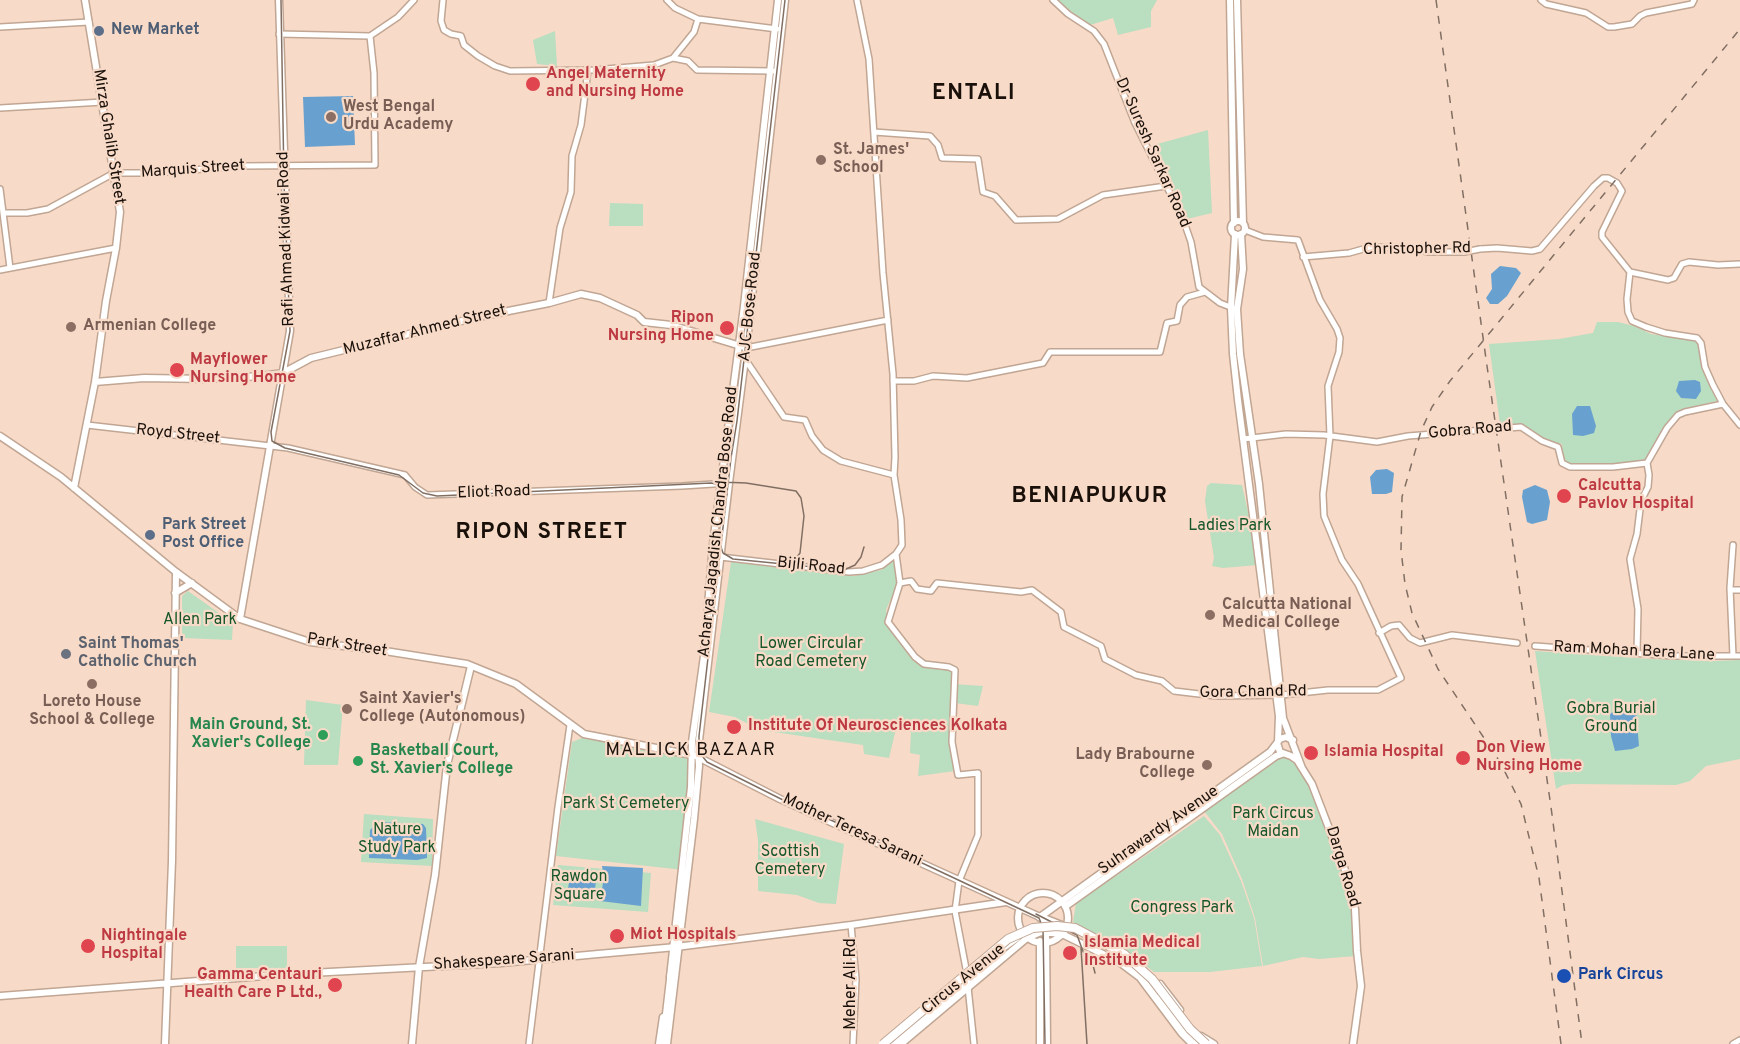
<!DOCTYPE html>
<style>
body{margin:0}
canvas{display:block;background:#f7dac7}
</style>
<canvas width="1740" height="1044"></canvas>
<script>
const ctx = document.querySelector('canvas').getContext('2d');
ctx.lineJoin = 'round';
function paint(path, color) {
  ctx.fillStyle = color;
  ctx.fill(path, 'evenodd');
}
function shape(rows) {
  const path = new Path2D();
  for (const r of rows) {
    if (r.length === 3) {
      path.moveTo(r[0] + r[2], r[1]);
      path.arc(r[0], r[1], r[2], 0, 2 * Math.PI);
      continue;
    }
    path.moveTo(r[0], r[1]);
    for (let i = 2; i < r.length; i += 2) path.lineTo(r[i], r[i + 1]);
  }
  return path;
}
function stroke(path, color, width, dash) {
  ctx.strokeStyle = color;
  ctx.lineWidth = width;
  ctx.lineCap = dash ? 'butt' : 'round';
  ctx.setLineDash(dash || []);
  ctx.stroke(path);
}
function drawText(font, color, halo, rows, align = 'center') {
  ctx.font = font + ' Overpass,sans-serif';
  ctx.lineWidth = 4.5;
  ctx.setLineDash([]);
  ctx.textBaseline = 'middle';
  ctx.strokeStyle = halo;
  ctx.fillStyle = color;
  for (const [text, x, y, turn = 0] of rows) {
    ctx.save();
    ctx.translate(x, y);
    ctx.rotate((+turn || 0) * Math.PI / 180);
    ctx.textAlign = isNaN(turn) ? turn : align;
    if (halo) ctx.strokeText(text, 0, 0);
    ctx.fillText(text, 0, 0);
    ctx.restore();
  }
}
const green = shape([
 [1055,0,1157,0,1151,11,1151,27,1118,35,1113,18,1090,25],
 [555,31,557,66,537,64,533,40],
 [1208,130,1212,213,1187,219,1150,146],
 [610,203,643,204,643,226,609,226],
 [1597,322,1618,322,1634,326,1651,334,1697,341,1699,348,1703,370,1717,401,1680,410,1670,420,1645,461,1613,465,1571,465,1563,462,1562,444,1544,440,1525,426,1500,424,1489,344,1559,339,1593,333],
 [1211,483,1242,485,1256,548,1255,563,1258,565,1223,568,1212,566,1214,558,1205,501,1207,486],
 [894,560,898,582,886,610,888,620,924,664,950,668,954,671,953,684,983,686,978,706,955,703,949,742,955,771,918,776,920,755,910,753,911,732,896,729,889,758,864,754,863,745,760,730,735,717,709,712,731,562,854,576,881,570],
 [188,591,233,623,232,640,182,638,182,596],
 [1535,651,1649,659,1713,661,1740,660,1740,759,1706,766,1690,781,1676,785,1572,784,1563,785,1556,789],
 [306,700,343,705,338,765,304,765],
 [582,738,621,744,697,761,684,870,556,856,572,742],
 [1286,751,1312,786,1345,872,1354,913,1355,956,1319,959,1303,957,1263,966,1255,918,1242,879,1222,834,1204,811],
 [364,814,433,819,432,866,361,862],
 [1204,816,1220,835,1241,881,1254,918,1262,966,1210,972,1154,972,1124,949,1073,922,1076,903],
 [755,819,844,844,836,904,819,903,797,895,758,891,758,840],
 [558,865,651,873,648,912,553,905],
 [236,946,287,946,287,968,236,968]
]);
const water = shape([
 [353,96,355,145,305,147,303,97],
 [1500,266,1516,268,1521,273,1507,296,1498,304,1490,304,1486,298,1492,289,1491,274],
 [1695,380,1700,382,1701,391,1696,399,1681,398,1676,391,1679,381],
 [1577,406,1590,406,1596,426,1594,433,1583,436,1573,435,1572,414],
 [1387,469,1394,473,1392,492,1386,494,1372,494,1370,477,1376,470],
 [1535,485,1547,490,1550,502,1547,520,1532,524,1527,522,1522,497,1523,490],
 [1614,711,1636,711,1639,746,1632,749,1615,751,1611,736,1610,714],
 [378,822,423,824,426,828,427,858,417,860,369,858,370,830],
 [602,866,643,868,641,906,600,901,604,877],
 [571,870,597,873,594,897,567,895]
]);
const tertiary = shape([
 [443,0,441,21,444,30,451,34,461,36,464,45,478,56,495,66,510,71,594,70,654,65,673,58,694,32,698,19],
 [667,0,675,8,698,19,777,29],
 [1053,0,1068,14,1094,31,1104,44,1135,123,1183,219,1191,242,1199,287,1220,303,1233,308],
 [1541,0,1546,4,1586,13,1608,27,1614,27,1632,24,1640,16,1646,13,1692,4,1694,0],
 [0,27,89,22],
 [279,34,370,36,398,17,414,0],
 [673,58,688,61,697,70,773,71],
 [0,108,103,102],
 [874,132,930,136,938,145,942,158,978,159,983,192,995,196,1016,220,1058,219,1103,195,1166,186],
 [0,189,10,268],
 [4,213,27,213,48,209,114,173,155,173,240,166,375,165,374,73,370,36],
 [1480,249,1497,248,1532,251,1540,249,1594,186,1603,178,1608,178,1617,183,1622,191,1602,232,1602,237,1630,272,1668,280,1674,278,1682,264,1689,262,1718,265,1740,264],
 [1303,257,1349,253,1367,248,1375,247,1412,248,1427,252,1464,252],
 [0,270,116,248],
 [1630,272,1627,299,1628,312,1632,321,1646,327,1665,333,1697,338,1701,343,1705,367,1713,385,1723,404,1740,425],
 [549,303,560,228,571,192,572,156,581,125,588,70],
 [746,348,888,320],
 [745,359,784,417,805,420,812,436,823,450,841,461,894,475],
 [893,381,914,381,933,376,967,378,1043,363,1050,352,1160,352,1167,323,1177,321,1180,305,1187,297,1205,292],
 [87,425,288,448,405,475,415,487,427,495,682,486,729,483],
 [1243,439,1286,434,1324,435,1377,442,1408,436,1521,427,1542,441,1558,447,1562,463,1570,467,1613,467,1647,463],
 [1647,463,1667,428,1678,415,1685,412,1723,404],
 [896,554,900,583,888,622,915,657,924,664,949,667,955,670,952,742,958,775,978,773,978,835,959,881,955,911,967,974],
 [712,556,849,572,863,571,882,565,896,554,902,545,901,520,894,475,895,457,893,374,883,273,869,59,857,0],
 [900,583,911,581,917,589,931,591,937,583,1021,592,1032,590,1061,612,1064,627,1101,646,1105,659,1136,675,1162,681,1174,691,1216,696,1282,695,1328,690,1378,690,1401,678,1358,584,1342,560,1324,516,1323,494,1330,436,1328,386,1339,352,1340,338,1337,329,1320,300,1298,240,1263,237,1245,230],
 [1730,590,1740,590],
 [1379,633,1391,626,1399,625,1410,638,1420,643,1452,635,1517,643],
 [1535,646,1673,656,1740,656],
 [1637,653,1638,609,1630,559,1637,534,1641,501,1648,487,1649,475,1647,463],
 [1733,656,1730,588,1733,545],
 [851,925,856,979,853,1044],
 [968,987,974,1044],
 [529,1044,558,807,570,725],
 [1733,1044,1740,1040]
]);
const secondary = shape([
 [1230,0,1234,223],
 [1237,0,1243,223],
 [1238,228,7],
 [1235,234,1231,308,1233,354,1238,400,1279,716,1278,741],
 [1241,234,1243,269,1237,309,1240,354,1259,484,1283,718,1302,768],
 [95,382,144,378,208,379,262,376,283,373,311,358,478,317,549,303,581,294,600,298,637,315,644,322,671,325,744,347],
 [0,436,61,477,176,572,240,619,310,642,385,651,467,664,516,684,584,734,692,755],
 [74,488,95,382,106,301,116,248,120,212,85,0],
 [175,593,192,583],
 [240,619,290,331,279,0],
 [1277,743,1280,752,1291,756,1297,760,1312,784,1345,870,1355,909,1357,951,1361,986,1353,1044],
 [1066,906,1276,756,1282,754],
 [1040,917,1270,752,1280,739,1286,737,1293,740],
 [0,996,291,974,501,963,598,954,676,947,851,925,1006,902],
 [165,1044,172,861,176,572],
 [412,1044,419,967,435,875,447,765,471,666]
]);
const primary = shape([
 [696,756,780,799,1040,917,1045,923,1046,929,1047,1044],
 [1043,918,25],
 [1040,941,1040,1044],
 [999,951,1017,938],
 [670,977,691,787,692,742,704,656,713,544,744,306,778,0],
 [1160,984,1180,1010],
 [1201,1036,1214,1044],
 [659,1044,663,1017],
 [667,1044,694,819,699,766,698,749,729,483,745,359,785,0],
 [901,1044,1027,938,1041,932,1062,934,1111,958]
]);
const trunk = shape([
 [1040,917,1060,925],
 [1109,956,1116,959,1140,977,1182,1033,1193,1044],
 [663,1044,671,975]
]);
const motorway = shape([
 [1161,997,1187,1031,1201,1044],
 [894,1044,968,981,989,959]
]);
const tram = shape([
 [281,0,284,183,290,331,271,432,272,441,285,448,399,475,423,493,437,496,711,483,721,485,727,495],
 [785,0,737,421,731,458,699,736,699,752,707,762,787,802,818,814,1039,918,1043,928,1045,1044],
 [722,482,746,483,796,491,801,498,804,516,800,553,792,564,786,565],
 [721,547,723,553,733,559,844,570,855,565,861,557,864,547],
 [1036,914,1077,935,1084,954,1092,961,1095,973],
 [1081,948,1087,1044]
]);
const rail = shape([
 [1436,0,1487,366,1551,807,1582,1044],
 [1561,1044,1539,878,1521,804,1500,762,1438,669,1412,613,1405,584,1401,550,1402,497,1421,431,1432,407,1450,381,1740,29]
]);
const tertiaryBridge = shape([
 [1464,252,1480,249]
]);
const motorwayBridge = shape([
 [883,1044,1008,939,1033,928,1057,926,1075,928,1124,954,1152,979,1190,1029,1206,1044]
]);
const markers = [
 [99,31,6,"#5c6f8a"],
 [533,84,8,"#e0444e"],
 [331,117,6,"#8d6e63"],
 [821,160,6,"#8d6e63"],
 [71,327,6,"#8d6e63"],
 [727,328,8,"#e0444e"],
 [177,370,8,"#e0444e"],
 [1564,496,8,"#e0444e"],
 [150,535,6,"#5c6f8a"],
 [1210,615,6,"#8d6e63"],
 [66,654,6,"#6b7280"],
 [92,684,6,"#8d6e63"],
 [347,709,6,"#8d6e63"],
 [734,727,8,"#e0444e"],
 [323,735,6,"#2e9e5b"],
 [1311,753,8,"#e0444e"],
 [1463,758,8,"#e0444e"],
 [358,761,6,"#2e9e5b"],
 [1207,765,6,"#8d6e63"],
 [617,936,8,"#e0444e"],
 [88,946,8,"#e0444e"],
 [1070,953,8,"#e0444e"],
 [1564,976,8,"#1a4fb4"],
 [335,985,8,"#e0444e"]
];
const serviceNames = [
 ["New Market",111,31],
 ["Park Street",162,526],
 ["Post Office",162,544]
];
const healthNames = [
 ["Angel Maternity",546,75],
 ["and Nursing Home",546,93],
 ["Ripon",714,319,"right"],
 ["Nursing Home",714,337,"right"],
 ["Mayflower",190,361],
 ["Nursing Home",190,379],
 ["Calcutta",1578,487],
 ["Pavlov Hospital",1578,505],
 ["Institute Of Neurosciences Kolkata",748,727],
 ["Don View",1476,749],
 ["Nursing Home",1476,767],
 ["Islamia Hospital",1324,753],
 ["Miot Hospitals",630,936],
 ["Nightingale",101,937],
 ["Hospital",101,955],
 ["Islamia Medical",1084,944],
 ["Institute",1084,962],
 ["Gamma Centauri",322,976,"right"],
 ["Health Care P Ltd.,",322,994,"right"]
];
const educationNames = [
 ["West Bengal",343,108],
 ["Urdu Academy",343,126],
 ["St. James'",833,151],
 ["School",833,169],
 ["Armenian College",83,327],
 ["Calcutta National",1222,606],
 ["Medical College",1222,624],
 ["Saint Xavier's",359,700],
 ["College (Autonomous)",359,718],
 ["Loreto House",92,703,"center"],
 ["School & College",92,721,"center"],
 ["Lady Brabourne",1195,756,"right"],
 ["College",1195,774,"right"]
];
const streetNames = [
 ["Mirza Ghalib Street",108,137,81],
 ["Dr Suresh Sarkar Road",1152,153,66],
 ["Marquis Street",193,170,-4],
 ["Rafi Ahmad Kidwai Road",287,239,-92],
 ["Christopher Rd",1417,250,-1],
 ["AJC Bose Road",751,307,-84],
 ["Muzaffar Ahmed Street",425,331,-14],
 ["Gobra Road",1470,431,-5],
 ["Royd Street",178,435,6],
 ["Eliot Road",494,493,-2],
 ["Acharya Jagadish Chandra Bose Road",719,522,-84],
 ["Bijli Road",811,567,6],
 ["Park Street",347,646,9],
 ["Ram Mohan Bera Lane",1634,652,3],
 ["Gora Chand Rd",1253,693,-1],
 ["Mother Teresa Sarani",852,831,25],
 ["Suhrawardy Avenue",1159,831,-35],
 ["Darga Road",1342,867,73],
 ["Shakespeare Sarani",504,961,-4],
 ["Circus Avenue",964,980,-39],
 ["Meher Ali Rd",852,984,-90]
];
const parkNames = [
 ["Ladies Park",1230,527],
 ["Allen Park",200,621],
 ["Lower Circular",811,645],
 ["Road Cemetery",811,663],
 ["Gobra Burial",1611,710],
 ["Ground",1611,728],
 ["Park St Cemetery",626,805],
 ["Park Circus",1273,815],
 ["Maidan",1273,833],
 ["Nature",397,831],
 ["Study Park",397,849],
 ["Scottish",790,853],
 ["Cemetery",790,871],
 ["Rawdon",579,878],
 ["Square",579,896],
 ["Congress Park",1182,909]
];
const worshipNames = [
 ["Saint Thomas'",78,645],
 ["Catholic Church",78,663]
];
const leisureNames = [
 ["Main Ground, St.",311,726],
 ["Xavier's College",311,744],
 ["Basketball Court,",370,752,"left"],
 ["St. Xavier's College",370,770,"left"]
];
const transitNames = [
 ["Park Circus",1578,976]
];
const neighbourhoodNames = [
 ["MALLICK BAZAAR",691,751]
];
const districtNames = [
 ["ENTALI",974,95],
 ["BENIAPUKUR",1090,498],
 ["RIPON STREET",542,534]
];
paint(green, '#badec0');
paint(water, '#68a1cf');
stroke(tertiary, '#c1a694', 8);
stroke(secondary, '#c1a694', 9);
stroke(primary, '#c1a694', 9);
stroke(trunk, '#c1a694', 10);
stroke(motorway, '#c1a694', 10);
stroke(tertiary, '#fff', 5);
stroke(secondary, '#fff', 6);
stroke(primary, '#fff', 6);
stroke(trunk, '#fff', 7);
stroke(motorway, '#fff', 8);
stroke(tram, '#826f63', 1.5);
stroke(rail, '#826f63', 1.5, [8, 8]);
stroke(tertiaryBridge, '#c1a694', 8, []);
stroke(motorwayBridge, '#c1a694', 10, []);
stroke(tertiaryBridge, '#fff', 5);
stroke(motorwayBridge, '#fff', 8);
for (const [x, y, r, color] of markers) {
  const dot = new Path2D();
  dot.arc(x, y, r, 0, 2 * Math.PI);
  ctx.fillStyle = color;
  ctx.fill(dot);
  stroke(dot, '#f7dac7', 2);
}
drawText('bold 16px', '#4e5e75', '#f7dac7', serviceNames, 'left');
drawText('bold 16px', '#be3a42', '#f7dac7', healthNames, 'left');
drawText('bold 16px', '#785e54', '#f7dac7', educationNames, 'left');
drawText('16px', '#1a100a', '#f7dac7', streetNames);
drawText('16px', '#15562a', '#f7dac7', parkNames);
drawText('bold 16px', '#5b616d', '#f7dac7', worshipNames, 'left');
drawText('bold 16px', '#27864d', '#f7dac7', leisureNames, 'right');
drawText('bold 16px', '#164399', '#f7dac7', transitNames, 'left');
ctx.letterSpacing = '1.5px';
drawText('18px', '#1a100a', '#f7dac7', neighbourhoodNames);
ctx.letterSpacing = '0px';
ctx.letterSpacing = '1.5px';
drawText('bold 22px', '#1a100a', '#f7dac7', districtNames);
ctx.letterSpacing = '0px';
</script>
